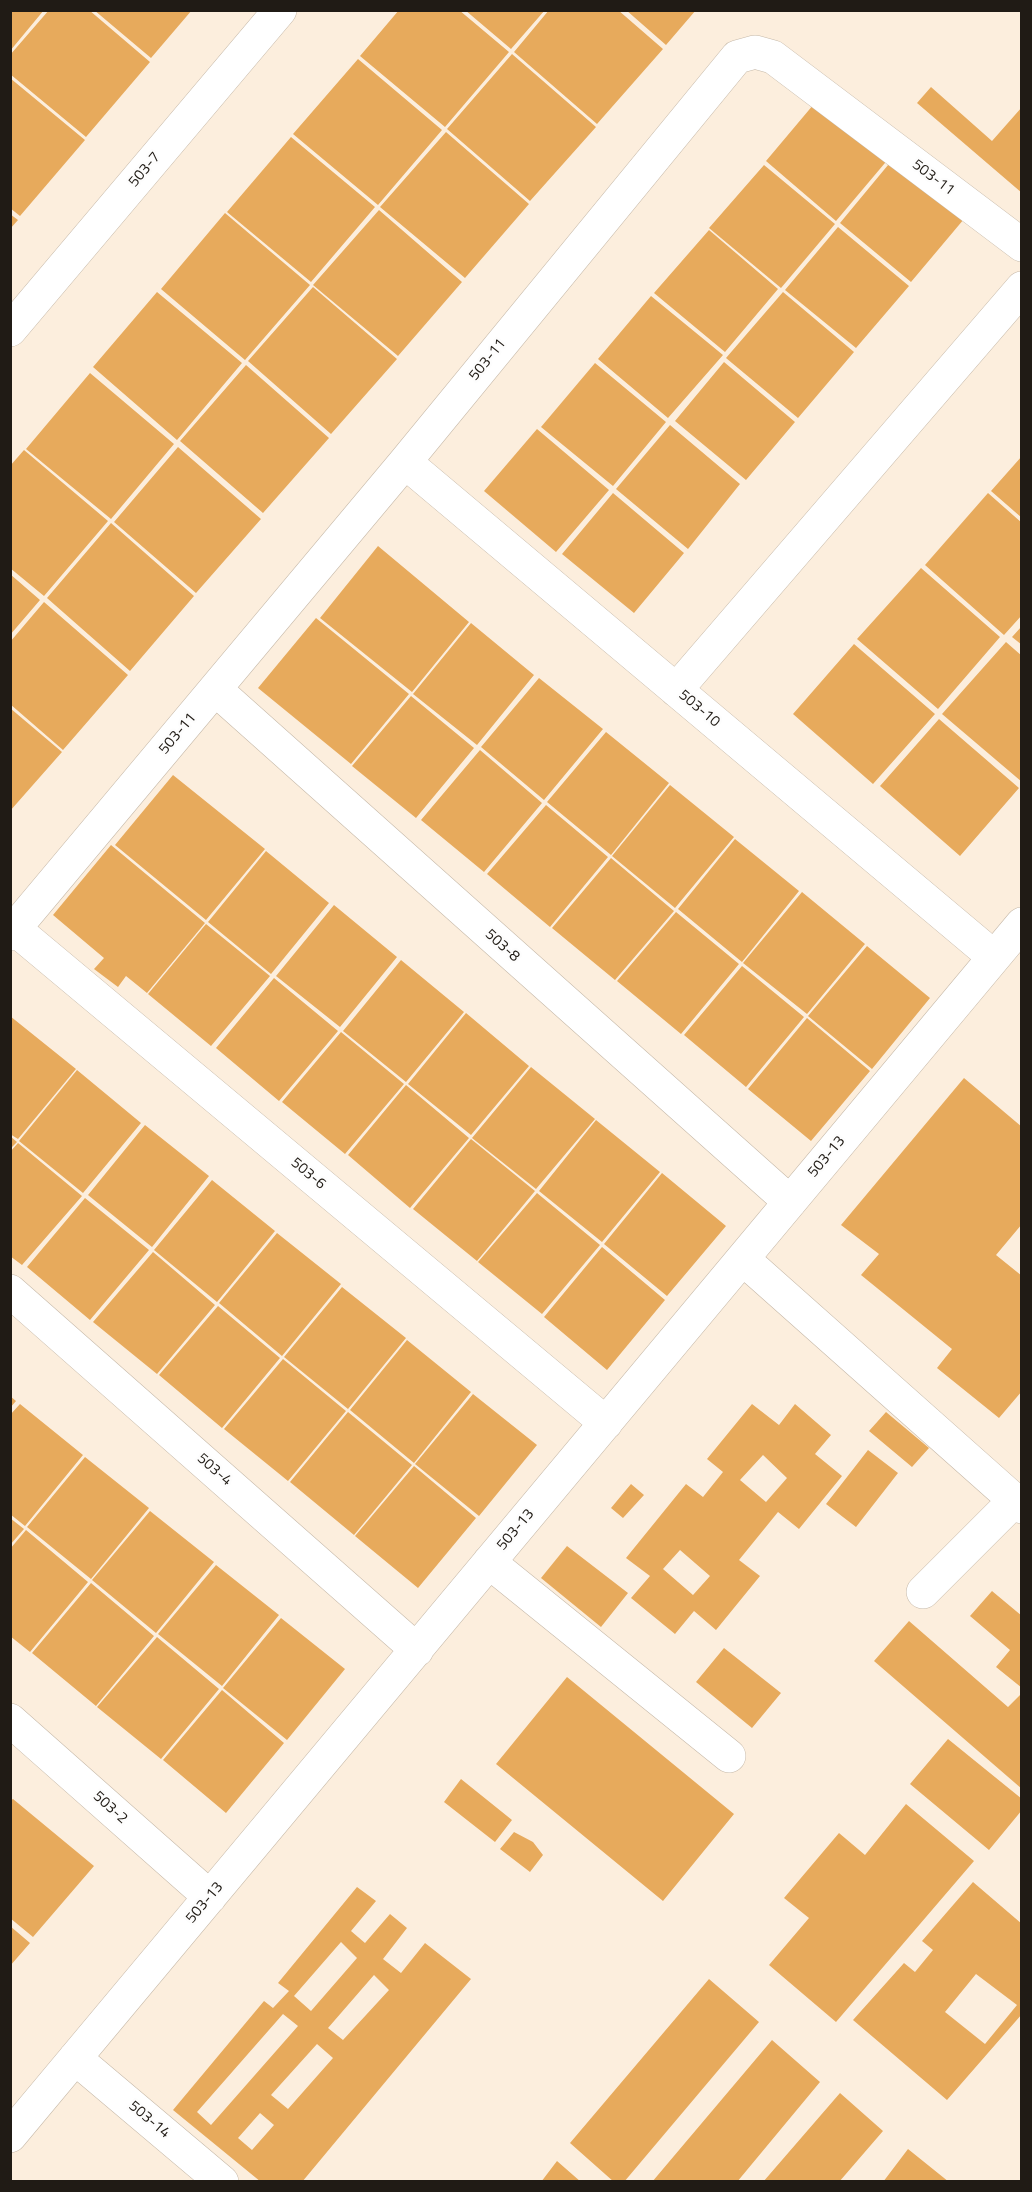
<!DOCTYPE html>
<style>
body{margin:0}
#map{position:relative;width:1032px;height:2192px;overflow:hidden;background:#fceedd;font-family:"Titillium Web",sans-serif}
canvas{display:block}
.frame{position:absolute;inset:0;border:12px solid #201b15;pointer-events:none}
</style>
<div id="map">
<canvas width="1032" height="2192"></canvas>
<div class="frame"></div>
</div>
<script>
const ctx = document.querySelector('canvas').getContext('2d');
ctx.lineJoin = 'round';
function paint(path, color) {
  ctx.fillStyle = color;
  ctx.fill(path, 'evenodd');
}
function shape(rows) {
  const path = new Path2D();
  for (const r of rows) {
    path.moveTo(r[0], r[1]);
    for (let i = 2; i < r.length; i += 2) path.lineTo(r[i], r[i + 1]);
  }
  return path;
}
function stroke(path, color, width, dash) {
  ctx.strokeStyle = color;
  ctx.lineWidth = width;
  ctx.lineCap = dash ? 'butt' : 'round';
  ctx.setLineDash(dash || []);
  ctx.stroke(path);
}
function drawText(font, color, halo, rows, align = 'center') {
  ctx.font = font + ' "Titillium Web",sans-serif';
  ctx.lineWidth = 5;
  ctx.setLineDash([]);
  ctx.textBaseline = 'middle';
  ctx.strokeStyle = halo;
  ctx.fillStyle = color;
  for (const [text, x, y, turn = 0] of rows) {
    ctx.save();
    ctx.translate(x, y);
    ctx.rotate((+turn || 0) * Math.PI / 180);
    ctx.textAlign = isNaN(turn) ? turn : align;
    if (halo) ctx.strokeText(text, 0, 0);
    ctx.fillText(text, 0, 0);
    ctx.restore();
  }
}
const building = shape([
 [10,10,44,10,10,51],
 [49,10,89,10,150,62,86,137,10,74,10,55],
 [94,10,192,10,151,58],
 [399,10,459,10,509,52,445,127,360,56],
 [465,10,545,10,511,49],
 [549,10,618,10,663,49,597,124,514,52],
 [626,10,696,10,666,45],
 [512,54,596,127,530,201,447,129],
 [358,59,442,130,378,205,293,134],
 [10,78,85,140,20,216,10,208],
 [931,87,992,141,1022,107,1022,193,917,103],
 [819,98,890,157,836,221,766,161],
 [446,132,529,204,465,278,380,207],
 [291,137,375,207,311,282,227,212],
 [893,159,964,219,911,282,840,223],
 [764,165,835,224,781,288,709,228],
 [379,210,462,282,398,356,313,285],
 [225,213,310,285,245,360,161,289],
 [10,214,18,220,10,229],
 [838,227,909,286,856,348,785,290],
 [709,230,778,289,725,352,654,293],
 [313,287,397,359,331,434,248,361],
 [157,292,242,363,177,440,93,367],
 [783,292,854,352,798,418,726,358],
 [651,296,723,355,668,418,598,359],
 [724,362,795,422,746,480,675,421],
 [595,363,666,422,613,486,541,427],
 [246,365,329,438,263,513,180,441],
 [90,373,174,444,111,519,26,449],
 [670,425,740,484,688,549,616,489],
 [537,429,609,490,556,552,484,491],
 [178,447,261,519,196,593,114,522],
 [24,450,108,521,44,596,10,568,10,466],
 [1022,456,1022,518,991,491],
 [613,493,684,553,634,613,562,554],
 [988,493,1022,523,1022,615,1004,635,925,565],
 [111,523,194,596,130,671,47,598],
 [378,546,469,622,412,692,320,618],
 [921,568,1000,637,938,709,857,639],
 [10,574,40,600,10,635],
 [44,602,128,675,63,750,10,704,10,642],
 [316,618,409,694,351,764,258,688],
 [471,623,534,675,477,745,413,694],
 [1022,626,1022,645,1012,637],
 [1006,642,1022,656,1022,782,942,714],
 [854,644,935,714,873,784,793,714],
 [539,678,603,729,544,800,481,747],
 [411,696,474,748,416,818,352,766],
 [10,708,62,752,10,811],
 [939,719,1019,788,960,856,880,786],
 [606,732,669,783,611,855,547,802],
 [480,750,542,803,484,872,421,820],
 [173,775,265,849,206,920,115,845],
 [670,785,734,837,675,908,612,856],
 [546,805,608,857,550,927,487,874],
 [735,839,799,891,742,962,678,909],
 [111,845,205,923,147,993,126,976,118,987,94,969,104,958,53,915],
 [266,851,329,903,271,974,208,922],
 [611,858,674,911,615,980,552,928],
 [802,892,865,944,807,1014,743,963],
 [334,905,397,957,340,1027,276,976],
 [676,912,739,964,681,1034,617,981],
 [206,924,270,976,211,1046,148,994],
 [867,946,930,998,872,1069,808,1016],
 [401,960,464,1012,406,1082,343,1031],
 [742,966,804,1017,746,1087,684,1035],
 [274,978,338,1031,279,1101,216,1048],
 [466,1013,529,1066,471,1135,408,1084],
 [10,1016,76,1069,18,1139,10,1134],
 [807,1018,870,1071,811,1141,748,1089],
 [341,1032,404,1084,345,1154,282,1102],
 [531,1067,595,1119,536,1189,472,1138],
 [77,1070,141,1123,83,1193,19,1141],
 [964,1078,1022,1127,1022,1224,996,1255,1022,1276,1022,1391,999,1418,937,1368,952,1349,861,1275,879,1254,841,1225],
 [406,1085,469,1138,410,1208,348,1155],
 [596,1120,660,1172,602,1242,539,1191],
 [145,1125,209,1176,152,1247,88,1195],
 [10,1136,17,1142,10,1149],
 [471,1139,535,1191,477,1261,413,1209],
 [18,1143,82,1196,22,1265,10,1256,10,1152],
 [662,1173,726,1226,667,1296,604,1244],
 [212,1180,275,1231,217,1302,154,1250],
 [537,1193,600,1245,542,1314,478,1262],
 [85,1198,149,1250,90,1320,27,1267],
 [277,1233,341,1284,282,1356,219,1303],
 [602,1247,665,1300,607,1370,544,1317],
 [153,1252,215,1305,157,1374,93,1322],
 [342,1287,406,1338,348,1409,284,1357],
 [218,1306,280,1358,222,1428,159,1375],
 [407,1340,471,1392,414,1463,350,1410],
 [283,1359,346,1411,288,1481,224,1429],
 [473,1394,537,1445,479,1516,415,1464],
 [10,1396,16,1401,10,1408],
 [20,1404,83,1455,25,1526,10,1514,10,1415],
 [752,1404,779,1425,795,1404,831,1435,815,1454,842,1476,799,1529,778,1512,739,1560,760,1576,716,1630,694,1611,675,1634,631,1598,650,1576,626,1558,686,1484,703,1497,723,1472,707,1459],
 [763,1455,787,1478,766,1502,740,1480],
 [680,1550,710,1576,693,1595,663,1569],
 [348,1412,412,1465,354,1535,290,1482],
 [886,1412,929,1448,912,1467,869,1431],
 [868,1450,898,1473,856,1527,826,1504],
 [85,1457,149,1508,91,1579,27,1527],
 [414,1466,476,1518,418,1588,355,1536],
 [631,1484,644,1495,623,1518,611,1508],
 [150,1511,214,1562,156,1633,92,1580],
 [10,1518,24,1529,10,1545],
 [26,1530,88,1582,30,1652,10,1636,10,1549],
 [567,1546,628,1593,601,1627,541,1578],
 [216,1565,279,1615,222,1686,158,1634],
 [91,1583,154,1636,96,1706,32,1653],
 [992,1591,1022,1616,1022,1688,996,1667,1010,1650,970,1616],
 [281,1618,345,1669,287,1740,223,1688],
 [909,1621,1008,1707,1022,1693,1022,1789,874,1661],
 [157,1637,219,1689,161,1759,97,1707],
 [724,1648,781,1693,752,1728,696,1682],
 [567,1677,734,1814,663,1901,496,1764],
 [222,1690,284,1743,226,1813,163,1760],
 [948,1739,1022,1799,1022,1810,989,1850,910,1784],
 [461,1779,512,1820,495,1842,444,1802],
 [13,1799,94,1866,33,1937,10,1918,10,1801],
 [906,1804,974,1861,836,2022,769,1965,809,1918,784,1898,839,1833,865,1855],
 [514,1832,533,1842,543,1855,530,1872,500,1849],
 [973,1882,1022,1924,1022,2014,947,2100,853,2020,904,1963,915,1972,933,1950,922,1941],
 [976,1974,1017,2005,985,2044,945,2012],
 [357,1887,376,1901,351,1931,365,1943,390,1914,407,1928,383,1959,401,1973,425,1943,471,1979,302,2182,261,2182,173,2110,264,2001,273,2008,289,1991,278,1983],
 [341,1942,357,1958,311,2011,294,1996],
 [374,1975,389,1990,343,2040,328,2028],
 [283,2014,298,2026,211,2125,197,2112],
 [317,2044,333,2058,288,2109,271,2095],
 [260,2113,274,2125,252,2150,238,2138],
 [10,1926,30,1943,10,1966],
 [709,1979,759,2022,624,2182,614,2182,570,2143],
 [772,2040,820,2082,737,2182,652,2182],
 [840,2093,883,2131,839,2182,763,2182],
 [908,2149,949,2182,883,2182],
 [557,2161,581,2182,541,2182]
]);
const minor = shape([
 [10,330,280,10],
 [405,462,994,957],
 [215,689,790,1202],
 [676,690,1022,288],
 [10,925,606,1423],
 [10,934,405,462,737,57,755,52,773,57,1022,245],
 [743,1259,1022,1507],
 [10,1291,417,1650],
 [489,1562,729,1756],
 [923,1592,1014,1501],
 [10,1720,210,1897],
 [75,2058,222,2182],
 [10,2136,1022,924]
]);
const streetNames = [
 ["503-7",145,170,-50],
 ["503-11",933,178,37],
 ["503-11",488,360,-51],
 ["503-10",699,709,40],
 ["503-11",178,734,-50],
 ["503-8",502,946,42],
 ["503-13",827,1157,-50],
 ["503-6",308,1174,40],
 ["503-4",214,1470,41],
 ["503-13",516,1530,-50],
 ["503-2",110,1808,42],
 ["503-13",205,1903,-50],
 ["503-14",149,2120,40]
];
paint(building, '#e7aa5c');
stroke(minor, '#c6b9a9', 34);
stroke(minor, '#fff', 33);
drawText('15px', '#201b15', '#fdfdfd', streetNames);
</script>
